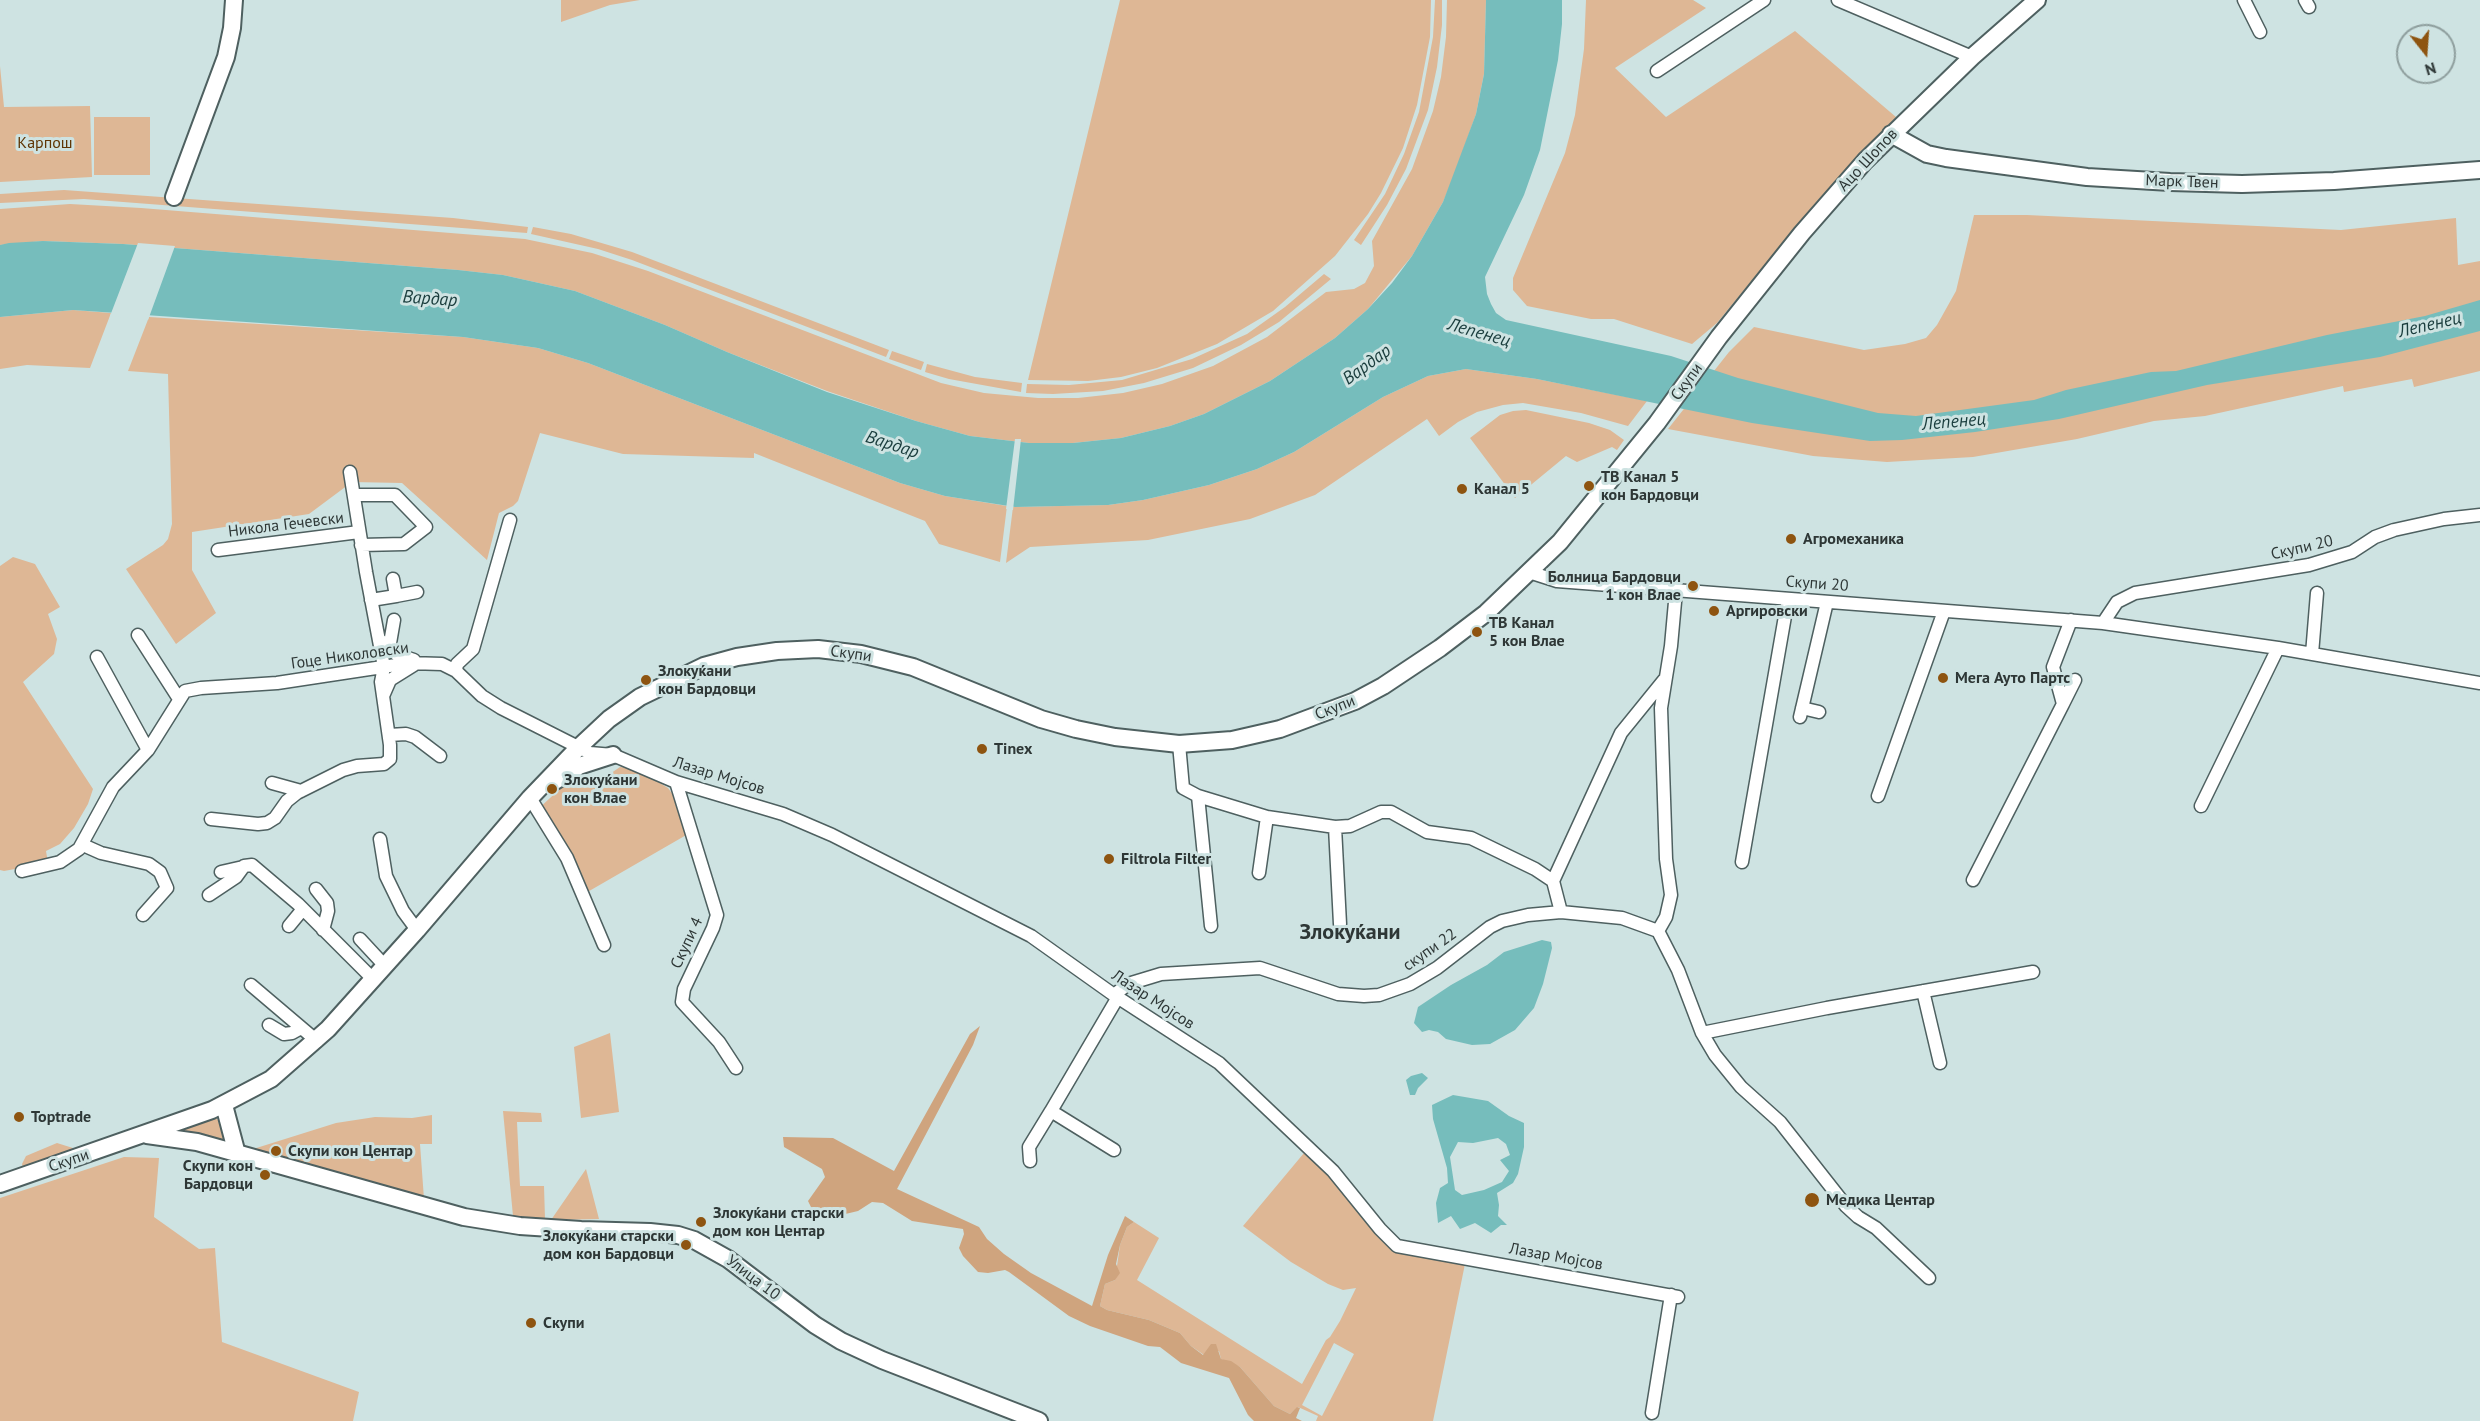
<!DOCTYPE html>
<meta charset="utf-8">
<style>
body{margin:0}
#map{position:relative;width:2480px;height:1421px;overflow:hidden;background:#cee3e2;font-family:"PT Sans",sans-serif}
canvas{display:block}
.north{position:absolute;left:2396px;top:24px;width:60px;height:60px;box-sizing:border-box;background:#cee3e2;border:2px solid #8e9e9d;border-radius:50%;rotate:163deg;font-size:16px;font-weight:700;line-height:24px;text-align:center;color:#2e3736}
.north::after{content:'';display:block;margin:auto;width:21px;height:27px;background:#8e5410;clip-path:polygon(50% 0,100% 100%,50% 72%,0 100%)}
</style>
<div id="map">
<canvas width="2480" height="1421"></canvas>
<div class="north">N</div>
</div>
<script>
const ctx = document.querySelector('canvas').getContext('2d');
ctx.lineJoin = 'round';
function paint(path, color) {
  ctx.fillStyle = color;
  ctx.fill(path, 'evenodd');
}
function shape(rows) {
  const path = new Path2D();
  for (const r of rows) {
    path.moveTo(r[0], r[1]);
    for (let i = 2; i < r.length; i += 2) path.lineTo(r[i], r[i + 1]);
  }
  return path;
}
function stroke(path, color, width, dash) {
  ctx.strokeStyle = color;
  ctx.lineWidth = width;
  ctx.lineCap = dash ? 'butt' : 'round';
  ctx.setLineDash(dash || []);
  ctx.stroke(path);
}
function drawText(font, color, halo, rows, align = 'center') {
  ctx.font = font + ' "PT Sans",sans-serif';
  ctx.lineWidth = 6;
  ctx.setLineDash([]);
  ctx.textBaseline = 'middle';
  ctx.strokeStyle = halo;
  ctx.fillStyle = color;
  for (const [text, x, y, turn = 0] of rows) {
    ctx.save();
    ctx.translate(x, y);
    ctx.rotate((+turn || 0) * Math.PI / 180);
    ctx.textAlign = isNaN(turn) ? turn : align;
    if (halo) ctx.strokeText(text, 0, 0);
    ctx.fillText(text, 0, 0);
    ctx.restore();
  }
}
const green = shape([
 [561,0,640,0,610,5,561,22],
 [1120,0,1431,0,1430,37,1417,105,1403,148,1381,193,1368,214,1335,256,1273,311,1217,344,1157,368,1121,377,1088,381,1028,380],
 [1435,0,1442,0,1442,25,1437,67,1428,110,1406,169,1387,205,1361,245,1354,240,1385,194,1404,154,1419,112,1433,37],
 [1447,0,1486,0,1484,74,1476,114,1454,176,1443,202,1412,256,1368,309,1335,338,1270,381,1204,414,1170,426,1121,438,1073,443,1029,443,970,436,916,421,827,391,727,352,665,325,575,291,503,275,458,270,123,244,43,241,0,245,0,209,70,204,141,208,525,239,592,253,648,271,941,383,984,393,1038,398,1078,398,1123,393,1162,384,1213,366,1267,337,1326,292,1354,289,1365,283,1374,266,1372,241,1412,169,1433,111,1441,77,1446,37],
 [1586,0,1693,0,1706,8,1615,68,1666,117,1795,31,1896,117,1818,200,1717,323,1692,344,1614,319,1591,319,1527,306,1513,290,1513,278,1565,153,1575,115,1584,49],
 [0,66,4,107,90,106,92,177,0,182],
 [94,117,150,117,150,175,94,175],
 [64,190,453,218,528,227,527,233,84,199,0,203,0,194],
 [1974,215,2027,215,2341,230,2456,218,2458,265,2480,261,2480,371,2414,387,2412,379,2344,392,2343,386,2205,416,2154,421,2077,439,1973,457,1887,462,1813,456,1668,429,1729,352,1754,327,1864,350,1905,344,1926,338,1937,325,1956,291],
 [533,227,571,234,632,252,889,350,886,357,632,260,598,249,531,234],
 [1324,274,1331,279,1279,322,1241,345,1193,368,1144,383,1103,391,1053,394,1026,393,1027,384,1069,385,1122,380,1192,359,1247,334,1285,307],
 [73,310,111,313,90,368,27,365,0,369,0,317],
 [149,317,463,337,538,348,588,363,900,483,945,496,1007,506,1000,562,939,544,925,521,754,453,754,458,623,454,540,433,518,501,513,506,499,513,487,560,402,483,352,482,309,514,192,532,192,570,216,613,176,644,126,569,163,545,168,539,172,524,168,374,128,371],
 [892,351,924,362,921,370,889,359],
 [927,364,975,377,1022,383,1021,392,949,379,925,372],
 [1466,369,1537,379,1647,401,1628,426,1581,413,1523,403,1503,405,1477,412,1458,422,1439,436,1427,419,1315,495,1250,519,1148,540,1030,547,1006,563,1013,507,1108,505,1143,500,1209,485,1257,469,1294,452,1383,397,1428,376],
 [1526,410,1589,423,1610,430,1624,440,1617,450,1612,447,1577,462,1566,456,1515,498,1470,438,1500,415,1513,411],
 [13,557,35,564,60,607,48,614,57,639,54,654,23,682,93,789,88,804,74,828,60,844,46,851,48,863,4,871,0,870,0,566],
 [620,767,630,768,645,774,668,788,677,800,688,834,584,894,536,811,577,773,591,787],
 [610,1033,619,1112,581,1118,574,1047],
 [503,1111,541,1113,542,1122,517,1122,520,1186,544,1186,545,1219,513,1216],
 [432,1115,432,1144,420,1144,424,1199,250,1150,336,1123,375,1117,412,1118],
 [213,1116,218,1120,224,1140,176,1129],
 [57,1143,76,1149,23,1168,22,1164,26,1156],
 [1309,1147,1389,1239,1466,1259,1433,1421,1316,1421,1318,1416,1298,1407,1290,1414,1274,1406,1240,1367,1221,1359,1219,1351,1204,1355,1191,1346,1180,1333,1149,1320,1107,1310,1100,1306,1105,1284,1115,1280,1120,1245,1127,1227,1134,1222,1159,1238,1137,1280,1302,1384,1326,1340,1330,1337,1340,1321,1356,1288,1343,1290,1328,1284,1291,1262,1243,1226],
 [1334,1343,1354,1354,1322,1416,1302,1405],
 [124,1157,159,1158,154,1217,199,1249,215,1248,222,1342,359,1392,353,1421,0,1421,0,1198],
 [586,1169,599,1219,551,1220]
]);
const forest = shape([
 [980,1026,973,1045,897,1189,979,1227,987,1239,1004,1254,1031,1273,1092,1306,1108,1255,1125,1216,1134,1222,1127,1227,1120,1245,1116,1264,1120,1273,1115,1280,1105,1284,1100,1306,1107,1310,1149,1320,1180,1333,1191,1346,1203,1355,1211,1344,1216,1344,1221,1359,1231,1361,1240,1367,1274,1406,1290,1414,1297,1407,1300,1408,1296,1418,1302,1421,1254,1421,1248,1415,1229,1378,1181,1363,1160,1347,1148,1346,1090,1326,1069,1316,1009,1272,1005,1270,988,1273,978,1272,963,1256,959,1248,964,1234,963,1229,912,1221,883,1203,872,1202,858,1211,837,1216,813,1211,808,1201,825,1177,822,1169,784,1147,783,1137,833,1138,894,1171,970,1034]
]);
const water = shape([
 [1486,0,1562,0,1562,24,1558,60,1540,150,1524,195,1485,277,1487,294,1491,304,1496,313,1506,320,1671,356,1738,378,1878,413,1916,416,2034,400,2066,390,2151,372,2176,371,2327,335,2425,316,2480,300,2480,331,2380,357,2207,385,2059,419,1975,432,1902,440,1870,441,1752,423,1537,379,1466,369,1428,376,1383,397,1294,452,1257,469,1209,485,1143,500,1108,505,1015,507,945,496,900,483,588,363,538,348,463,337,73,310,0,317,0,245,9,243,43,241,123,244,458,270,503,275,575,291,665,325,727,352,827,392,916,421,970,436,1029,443,1073,443,1121,438,1170,426,1204,414,1270,381,1335,338,1368,309,1392,283,1412,256,1443,202,1476,114,1484,74],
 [1542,940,1551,942,1552,948,1543,984,1534,1008,1515,1030,1490,1044,1472,1045,1446,1039,1438,1032,1429,1030,1422,1032,1414,1023,1418,1007,1451,985,1487,965,1504,952],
 [1422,1073,1428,1078,1418,1088,1415,1095,1410,1095,1406,1080,1411,1076],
 [1453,1095,1488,1101,1509,1116,1524,1123,1524,1147,1518,1174,1513,1183,1497,1193,1499,1205,1498,1216,1507,1225,1501,1225,1491,1233,1475,1223,1460,1229,1451,1216,1438,1223,1436,1203,1440,1188,1448,1183,1447,1168,1433,1119,1432,1105],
 [1498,1138,1506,1144,1510,1155,1500,1160,1509,1171,1502,1182,1484,1190,1462,1195,1455,1190,1450,1157,1458,1142,1473,1143]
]);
const pier = shape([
 [138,243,175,246,148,320,110,316],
 [1015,439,1021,439,1013,510,1006,509]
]);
const street = shape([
 [1838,0,1972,57],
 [2244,0,2260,32],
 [2305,0,2309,7],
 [1657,71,1764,0],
 [354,495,395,495,426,527,404,544,361,545],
 [218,550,359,532],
 [1529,572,1557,581,2103,623,2278,648,2480,683],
 [396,596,417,592],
 [371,600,396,596,393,579],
 [2103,623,2117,602,2135,593,2309,565,2352,552,2375,537,2394,530,2444,519,2480,515],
 [138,635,179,699],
 [380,640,396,654,414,660],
 [389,649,394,620],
 [2312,654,2317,593],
 [97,657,148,750],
 [456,671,457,664,473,649,510,520],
 [383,696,390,680,414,665],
 [2063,704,2075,680],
 [1802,708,1819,712],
 [1800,717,1827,602],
 [389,735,406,734,415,737,440,756],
 [1179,744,1183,788,1198,796,1267,817,1335,827,1350,826,1381,812,1391,812,1427,832,1471,838,1535,869,1553,881],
 [676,782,717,915,713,928,684,989,682,1002,719,1042,736,1068],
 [272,783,301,791],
 [1198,796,1211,926],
 [1878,796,1944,611],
 [530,798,567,858,604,945],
 [2201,806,2278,648],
 [211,819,258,824,267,823,275,818,287,801,297,793,343,770,357,766,384,764,390,759,390,745,381,682,384,667,366,572,350,472],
 [1335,827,1340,924],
 [380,839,386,876,403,911,417,930],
 [83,845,101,853,149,864,160,872,167,888,143,915],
 [1742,862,1788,599],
 [22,871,60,862,79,849,113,787,148,750,185,691,201,688,277,683,409,663,442,664,456,671,482,696,501,708,590,753,613,755,676,782,783,814,832,835,1031,936,1114,995,1219,1063,1333,1171,1380,1229,1397,1246,1678,1297],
 [221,872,243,867],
 [1259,873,1267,817],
 [1973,880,2063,704,2053,667,2071,620],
 [316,889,327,903,328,911,323,930],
 [209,895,236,877,244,866,252,865,298,904,373,979],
 [1561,912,1553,881,1621,733,1664,680],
 [289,926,303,909],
 [1658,931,1666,917,1671,895,1666,859,1661,708,1671,646,1676,591],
 [360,939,385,966],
 [251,985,317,1041],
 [1923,991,1940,1063],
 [1114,995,1128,984,1161,974,1260,968,1338,994,1364,996,1379,995,1410,984,1437,968,1490,927,1502,921,1528,915,1561,912,1622,918,1658,931,1678,970,1702,1033,1715,1055,1741,1087,1780,1122,1846,1206,1858,1217,1876,1228,1929,1278],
 [269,1025,284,1034,292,1033,301,1028],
 [1702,1033,1827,1008,2033,972],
 [1114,1150,1051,1111,1118,997],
 [1030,1161,1029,1147,1051,1111],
 [1652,1413,1671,1295]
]);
const secondary = shape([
 [1891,134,1927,154,1946,158,2087,177,2170,182,2242,184,2334,181,2480,170],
 [174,197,226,57,232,28,234,0],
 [555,781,579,766,613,755],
 [224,1105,237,1154],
 [147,1135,197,1142,464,1217,520,1226,581,1230,650,1232,678,1235,694,1240,728,1259,815,1325,841,1341,882,1360,1039,1421],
 [0,1184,212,1110,271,1079,328,1029,417,930,530,798,579,747,609,719,640,697,704,666,737,657,777,651,818,649,861,654,913,667,1041,719,1076,729,1115,737,1179,744,1232,740,1280,729,1355,701,1383,686,1440,648,1486,613,1560,542,1657,423,1719,337,1802,233,1865,161,1972,57,2037,0]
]);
const markers = [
 [1589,486,6,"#8e5410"],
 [1462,489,6,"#8e5410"],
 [1791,539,6,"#8e5410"],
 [1693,586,6,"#8e5410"],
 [1714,611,6,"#8e5410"],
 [1477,632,6,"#8e5410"],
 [1943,678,6,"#8e5410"],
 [646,680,6,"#8e5410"],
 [982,749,6,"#8e5410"],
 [552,789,6,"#8e5410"],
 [1109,859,6,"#8e5410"],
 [19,1117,6,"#8e5410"],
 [276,1151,6,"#8e5410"],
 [265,1175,6,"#8e5410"],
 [1812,1200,8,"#8e5410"],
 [701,1222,6,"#8e5410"],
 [686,1245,6,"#8e5410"],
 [531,1323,6,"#8e5410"]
];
const parkNames = [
 ["Карпош",45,143]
];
const streetNames = [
 ["Ацо Шопов",1868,160,-47],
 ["Марк Твен",2182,182,2],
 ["Скупи",1687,382,-54],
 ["Никола Гечевски",286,525,-7],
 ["Скупи 20",2302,548,-13],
 ["Скупи 20",1817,584,4],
 ["Скупи",851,654,8],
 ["Гоце Николовски",350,656,-8],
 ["Скупи",1335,708,-22],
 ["Лазар Мојсов",719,776,17],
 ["Cкупи 4",687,943,-65],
 ["скупи 22",1430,950,-35],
 ["Лазар Мојсов",1153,1000,33],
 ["Скупи",69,1161,-19],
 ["Лазар Мојсов",1556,1257,10],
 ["Улица 10",753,1278,37]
];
const poiNames = [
 ["ТВ Канал 5",1601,477],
 ["кон Бардовци",1601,495],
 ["Канал 5",1474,489],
 ["Агромеханика",1803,539],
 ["Болница Бардовци",1681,577,"right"],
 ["1 кон Влае",1681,595,"right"],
 ["Аргировски",1726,611],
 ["ТВ Канал",1489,623],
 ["5 кон Влае",1489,641],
 ["Злокуќани",658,671],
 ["кон Бардовци",658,689],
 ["Мега Ауто Партс",1955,678],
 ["Tinex",994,749],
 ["Злокуќани",564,780],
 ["кон Влае",564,798],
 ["Filtrola Filter",1121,859],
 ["Toptrade",31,1117],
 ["Скупи кон Центар",288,1151],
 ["Скупи кон",253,1166,"right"],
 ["Бардовци",253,1184,"right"],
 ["Медика Центар",1826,1200],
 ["Злокуќани старски",713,1213],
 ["дом кон Центар",713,1231],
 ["Злокуќани старски",674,1236,"right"],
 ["дом кон Бардовци",674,1254,"right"],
 ["Скупи",543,1323]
];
const waterNames = [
 ["Вардар",430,299,4],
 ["Лепенец",2430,325,-13],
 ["Лепенец",1479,333,16],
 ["Вардар",1367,365,-36],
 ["Лепенец",1954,422,-5],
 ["Вардар",892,445,18]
];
const districtNames = [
 ["Злокуќани",1350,933]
];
paint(green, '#deb795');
paint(forest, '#cfa47e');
paint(water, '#76bdbc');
paint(pier, '#cee3e2');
stroke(street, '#4e6060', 15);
stroke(secondary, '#4e6060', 20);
stroke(street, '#fff', 12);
stroke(secondary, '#fff', 16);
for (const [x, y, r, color] of markers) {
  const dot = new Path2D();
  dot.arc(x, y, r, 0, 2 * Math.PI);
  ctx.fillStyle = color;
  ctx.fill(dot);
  stroke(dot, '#cee3e2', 2);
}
drawText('16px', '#5f3605', '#cee3e2', parkNames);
drawText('16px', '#2e3736', '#cee3e2', streetNames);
drawText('bold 16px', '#2e3736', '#cee3e2', poiNames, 'left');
drawText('italic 18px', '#1a3d3d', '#cee3e2', waterNames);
drawText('bold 22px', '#2e3736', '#cee3e2', districtNames);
</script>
